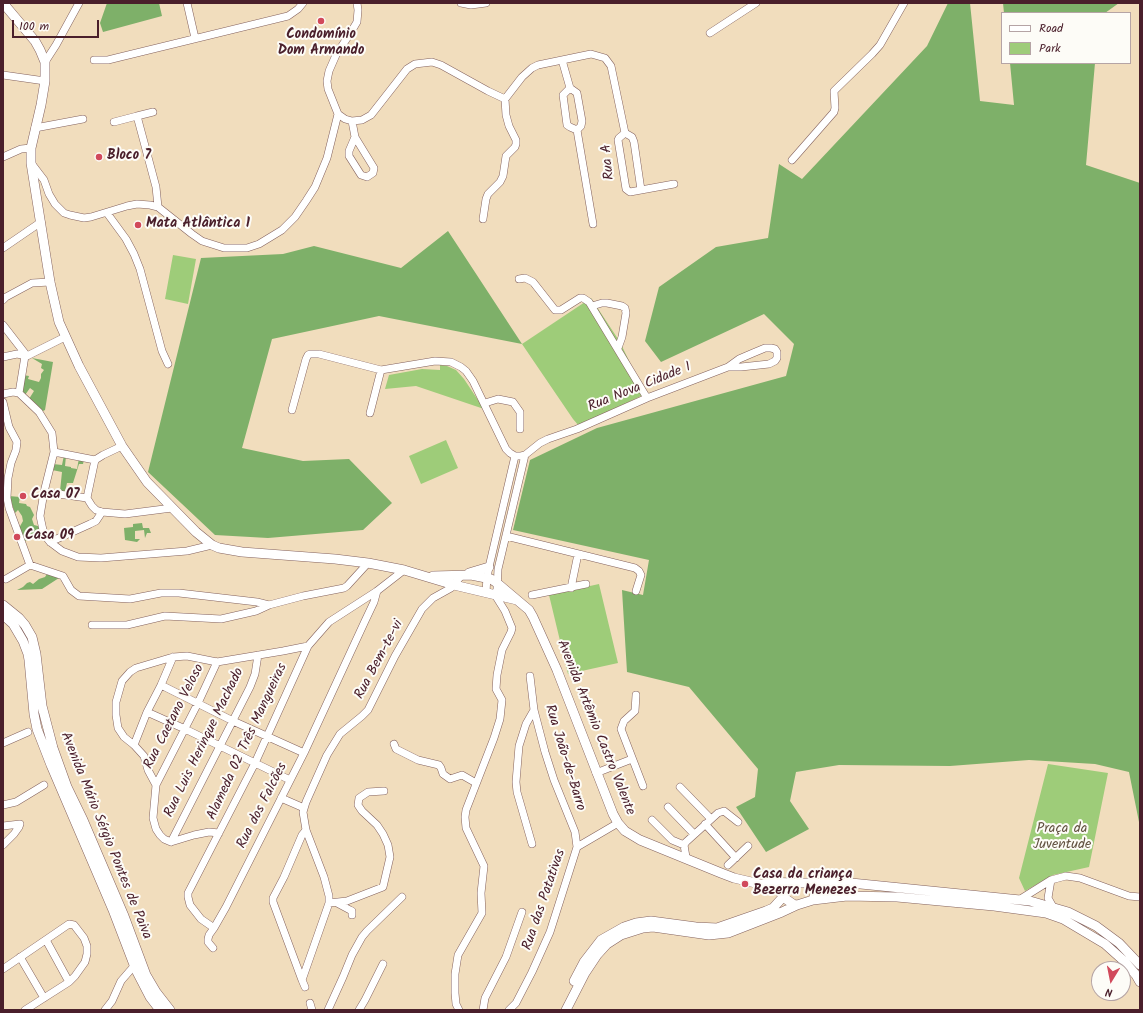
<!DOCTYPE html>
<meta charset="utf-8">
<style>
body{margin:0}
#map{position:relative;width:1143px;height:1013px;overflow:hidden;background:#f1ddbd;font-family:Kalam,sans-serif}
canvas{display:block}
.frame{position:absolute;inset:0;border:4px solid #4a1f2b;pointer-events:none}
.legend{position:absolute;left:1001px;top:12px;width:130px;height:52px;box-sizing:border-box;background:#fdfcf7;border:1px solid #b5a4a5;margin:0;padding:5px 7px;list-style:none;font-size:12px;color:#4a1f2b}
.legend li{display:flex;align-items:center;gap:8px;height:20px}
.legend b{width:20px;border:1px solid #b5a4a5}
.north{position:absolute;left:1091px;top:961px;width:40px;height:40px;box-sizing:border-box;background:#fdfcf7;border:1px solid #b5a4a5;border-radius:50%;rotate:190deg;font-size:11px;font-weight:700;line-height:16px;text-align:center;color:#4a1f2b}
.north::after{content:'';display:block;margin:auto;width:14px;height:18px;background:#d1495b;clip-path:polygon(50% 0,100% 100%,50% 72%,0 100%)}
.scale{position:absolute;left:12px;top:20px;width:87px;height:18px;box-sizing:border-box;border:2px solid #4a1f2b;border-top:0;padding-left:5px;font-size:12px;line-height:14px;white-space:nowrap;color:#4a1f2b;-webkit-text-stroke:3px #fdfcf7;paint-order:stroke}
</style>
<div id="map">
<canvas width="1143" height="1013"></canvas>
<div class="frame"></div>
<ul class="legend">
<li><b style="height:5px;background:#fff"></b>Road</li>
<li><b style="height:11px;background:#9ecc79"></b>Park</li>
</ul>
<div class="north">N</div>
<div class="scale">100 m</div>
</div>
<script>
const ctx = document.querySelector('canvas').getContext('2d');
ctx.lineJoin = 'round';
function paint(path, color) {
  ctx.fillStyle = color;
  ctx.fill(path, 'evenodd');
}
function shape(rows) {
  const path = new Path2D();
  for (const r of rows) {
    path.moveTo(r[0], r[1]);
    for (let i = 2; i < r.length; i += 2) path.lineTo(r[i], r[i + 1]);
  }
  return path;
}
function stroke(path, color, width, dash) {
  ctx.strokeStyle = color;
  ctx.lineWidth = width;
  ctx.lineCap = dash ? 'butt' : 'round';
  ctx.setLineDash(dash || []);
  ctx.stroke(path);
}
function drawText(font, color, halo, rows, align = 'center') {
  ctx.font = font + ' Kalam,sans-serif';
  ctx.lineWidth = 4;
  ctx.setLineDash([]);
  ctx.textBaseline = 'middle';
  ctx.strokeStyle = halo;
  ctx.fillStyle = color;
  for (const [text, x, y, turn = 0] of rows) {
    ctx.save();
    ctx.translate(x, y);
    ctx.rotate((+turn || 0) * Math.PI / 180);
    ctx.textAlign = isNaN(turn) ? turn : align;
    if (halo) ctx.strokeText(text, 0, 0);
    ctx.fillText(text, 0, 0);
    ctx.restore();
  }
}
const green = shape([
 [173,255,196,259,188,304,165,299],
 [591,298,620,342,645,394,579,426,573,419,522,344],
 [440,365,447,366,456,370,464,379,484,409,416,386,385,389,389,375,422,369,440,370],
 [446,440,458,468,421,484,409,456],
 [599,584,618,663,568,674,549,595],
 [1048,764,1108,773,1089,867,1053,875,1025,891,1019,878]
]);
const forest = shape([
 [107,3,159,3,162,16,103,32,100,23],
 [948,3,970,3,980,101,1014,105,1010,63,1095,63,1086,165,1140,183,1140,827,1129,772,1095,764,1029,760,950,766,839,765,796,772,790,801,809,829,766,852,736,807,755,797,758,769,689,687,627,672,622,590,643,595,649,560,513,530,530,460,597,428,786,376,794,344,764,314,661,362,645,341,659,287,716,247,768,238,779,164,802,179,927,46],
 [1003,3,1119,3,1105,13,1004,13],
 [448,231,522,344,379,316,272,339,242,448,303,461,349,459,392,503,363,530,268,538,215,535,148,472,201,258,283,254,314,246,401,268],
 [32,358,53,362,45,410,43,411,29,399,34,391,30,388,25,395,19,393,23,375,29,376,28,379,39,382,41,378,41,374,44,370,41,368,42,364],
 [64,455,66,456,65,466,71,467,71,468,77,469,79,458,84,460,83,464,79,464,73,483,67,483,65,492,60,491,62,472,52,470,53,464,62,465],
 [9,496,20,497,19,503,26,504,27,506,30,507,34,515,32,519,34,525,38,526,42,533,25,541,19,528,23,521,22,516,18,510,15,513],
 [142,523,143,528,149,528,151,533,147,533,145,538,144,530,135,531,135,539,140,539,137,542,125,540,124,528,133,527,133,524],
 [47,574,62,576,42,589,17,590,23,587,27,583,30,582,33,584,39,579,45,577]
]);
const minor = shape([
 [187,3,195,38],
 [357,3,358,10,357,22,351,32,336,55,329,71,327,81,328,89,338,114,345,119,352,121,362,120,371,115,407,69,415,64,432,62,441,65,488,91,505,99,522,77,532,68,538,65,591,54,605,58,611,66,625,133],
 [461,3,471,5,486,3],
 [710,33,756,3],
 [94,60,108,60,116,58,288,16,298,9,303,3],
 [562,60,570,88,577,93,582,121,581,126,577,130],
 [45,62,56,45,79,3],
 [3,75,45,81],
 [570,88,563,95,567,125,570,127,577,130],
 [137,116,153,112],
 [352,121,355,137,374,168,373,173,367,177,361,175,349,156,349,151,355,137],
 [114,122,137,116,156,187,158,207],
 [35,128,83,119],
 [577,130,593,224],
 [625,133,619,138,618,140,626,189,630,192,674,184],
 [625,133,632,137,634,142,641,190],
 [3,157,21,149,31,148],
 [792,160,834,112,835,108,834,91,872,54,880,45,904,3],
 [31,163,44,180,49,194,55,204,64,213,70,215,84,218,91,217,127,206,137,204,150,205,158,207,192,234,202,241,224,248,247,248,259,244,282,230,295,217,306,201,315,187,327,158,338,114],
 [107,213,126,239,134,254,140,269,162,351,168,364],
 [483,219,486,199,488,194,500,182,503,176,506,156,515,147,516,144,516,140,509,126,506,115,505,99],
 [3,248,41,222],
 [519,279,525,278,533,282,555,310,561,310,580,298,583,298,589,302,647,398],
 [3,300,6,297,32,283,50,282],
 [592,306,602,303,607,303,622,306,625,308,626,313,622,337,618,348],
 [3,325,27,356,25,356,19,393],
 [3,357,17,354,27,356,65,337],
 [3,394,13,392,19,393,39,412,52,433,54,452,44,492,40,516,43,530,46,537,50,542,62,551,78,557,101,558,187,551,212,545],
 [3,402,9,427,17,442,16,450,11,463,8,478,7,498,9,508,30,565],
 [485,403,498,399,513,402,520,412,520,429],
 [292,410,306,359,308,355,310,354,319,354,381,370,435,361,451,362,461,367,466,371,473,381,506,449,510,453,515,456,521,456,525,455,540,443,548,439,577,429,647,398,728,367,739,359,753,353,765,348,771,348,775,349,777,352,777,358,775,361,769,364,741,367,728,367],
 [370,413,381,370],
 [122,446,103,455,95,460,88,493,87,498,92,506,96,510,102,512,125,514,172,508],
 [54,452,95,460],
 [44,492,87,498],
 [506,536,635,568,639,571,641,575,636,591],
 [50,542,90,524,96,521,102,512],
 [6,579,30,565,63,576,71,590,79,596,130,599,161,593,179,593,257,602,269,605],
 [571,588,578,554],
 [377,591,374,602,365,621,304,753,226,907,214,928,201,919,190,905,188,897,188,893,255,763,308,646,329,622,377,591,404,570],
 [486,592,487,577,489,567,515,456],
 [532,595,586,584],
 [92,625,127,625,165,616,221,619,256,611,269,605,303,596,344,588,347,586,368,563],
 [530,676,534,710,545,752,554,780,575,832,577,847],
 [161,685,233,721,304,753],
 [636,695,635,711,624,721,621,729,643,786],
 [147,712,185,729,290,780],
 [3,743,28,732],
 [394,744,396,749,418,760,439,765,441,768,443,774,450,779,462,775,476,783],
 [134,745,147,712,161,685,173,657],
 [596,773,632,759],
 [156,785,198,703,217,662],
 [680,787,711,819],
 [281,798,304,808],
 [3,805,16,802,44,785],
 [668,807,694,834],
 [652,820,672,840,684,845],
 [705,824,736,858],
 [3,826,20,824,19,827,14,834,3,845],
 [219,833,209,832,194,835,171,842,164,839,160,835,156,829,153,818,156,785,148,770,144,756,134,745,124,737,118,728,116,715,116,702,122,681,130,672,136,668,173,657,187,656,217,662,283,651,308,646],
 [171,842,250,687,255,674,258,655],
 [532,844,517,792,516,782,519,746,526,724,534,710],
 [686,857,684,845,686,842,718,813,724,811,738,822],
 [728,865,748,846],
 [1051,880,1048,898,1053,907],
 [1019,900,1051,880,1066,876,1080,878,1129,896,1140,897],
 [329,903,347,901,383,887,390,857,388,845,383,834,377,825,362,811,358,805,359,798,368,792,384,791],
 [337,903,350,910,352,911,352,915],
 [46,940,69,982],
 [213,948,208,942,208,939,209,935,214,928],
 [20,957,44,998],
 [3,969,69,924,74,925,84,938,87,946,87,954,85,962,75,976,69,982,25,1010],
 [302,980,273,902,273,898,284,877,302,835,306,830],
 [305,987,302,980,329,903,329,896,324,877,306,830,303,812,306,802,327,755,340,734,362,716,368,710,395,656,422,609,433,598,451,588,462,575],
 [310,1003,312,1010],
 [105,1010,112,1001,121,981,134,966],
 [328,1010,343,977,352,955,362,937,367,931,402,897],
 [359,1010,365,1000,383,964],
 [459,1010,456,1004,455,993,455,974,458,955,482,913,481,893,484,866,466,828,465,817,466,810,494,738,500,719,502,700,496,689,497,675,502,650,511,632,512,628,505,611,495,595,497,589,498,569,525,455],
 [483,1010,485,998,506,957,522,912],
 [509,1010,516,1003,532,972,550,932,577,847,618,823]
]);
const major = shape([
 [3,3,35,41,40,50,45,62,45,81,41,105,31,148,31,163,50,282,59,322,79,366,122,446,147,482,196,532,212,545,219,548,242,552,335,559,368,563,404,570,454,585,517,600],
 [469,573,489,567],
 [433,576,471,575,491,579,497,583,529,610,533,617,557,670,613,814,618,823,625,831,640,840,721,873,734,878,773,887,783,894],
 [3,605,19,618,25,625,32,637,36,654,42,706,53,748,67,787,83,820,124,916,146,975,156,992,170,1010],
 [3,615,13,624,23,641,28,654,29,660,34,714,37,729,51,765,113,910,136,970,150,997,160,1010],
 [767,882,794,883],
 [811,883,851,883,1030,901,1068,912,1096,926,1119,943,1140,965],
 [813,900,847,896,897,897,994,906,1046,913,1063,919,1105,944,1124,961,1136,975,1140,982],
 [574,981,584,962,601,940,624,927,636,923,651,921,696,927,717,928,766,911,773,908,783,897],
 [566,1010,585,973,597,955,607,944,621,935,643,928,653,927,709,935,728,933,782,912,797,905,813,900,816,891,814,886,811,883,794,883,788,886,784,892,783,897,793,904,797,905]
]);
const markers = [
 [321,21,4,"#d1495b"],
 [99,157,4,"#d1495b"],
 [138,225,4,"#d1495b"],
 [23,496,4,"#d1495b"],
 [17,537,4,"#d1495b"],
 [745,884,4,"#d1495b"]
];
const poiNames = [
 ["Condomínio",321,36,"center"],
 ["Dom Armando",321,52,"center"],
 ["Bloco 7",107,157],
 ["Mata Atlântica 1",146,225],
 ["Casa 07",31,496],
 ["Casa 09",25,537],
 ["Casa da criança",753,876],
 ["Bezerra Menezes",753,892]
];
const streetNames = [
 ["Rua A",609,162,-95],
 ["Rua Nova Cidade I",640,388,-22],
 ["Rua Bem-te-vi",380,660,-62],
 ["Rua Caetano Veloso",175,717,-63],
 ["Avenida Artêmio Castro Valente",595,728,68],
 ["Alameda 02 Três Mangueiras",248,742,-65],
 ["Rua Luis Herinque Machado",205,743,-64],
 ["Rua João-de-Barro",564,758,73],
 ["Rua dos Falcões",263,806,-63],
 ["Avenida Mário Sérgio Pontes de Paiva",105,836,68],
 ["Rua das Patativas",545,900,-71]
];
const parkNames = [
 ["Praça da",1062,830],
 ["Juventude",1062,846]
];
paint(green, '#9ecc79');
paint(forest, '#7eb069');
stroke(minor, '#84625e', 8);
stroke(major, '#84625e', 10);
stroke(minor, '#fff', 7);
stroke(major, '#fff', 9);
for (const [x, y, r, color] of markers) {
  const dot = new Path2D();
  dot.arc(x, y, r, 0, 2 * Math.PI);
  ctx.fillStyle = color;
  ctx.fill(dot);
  stroke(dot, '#fdfcf7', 1.5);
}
drawText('bold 14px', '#4a1f2b', '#fdfcf7', poiNames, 'left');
drawText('14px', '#4a1f2b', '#fdfcf7', streetNames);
drawText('14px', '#635342', '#fdfcf7', parkNames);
</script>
